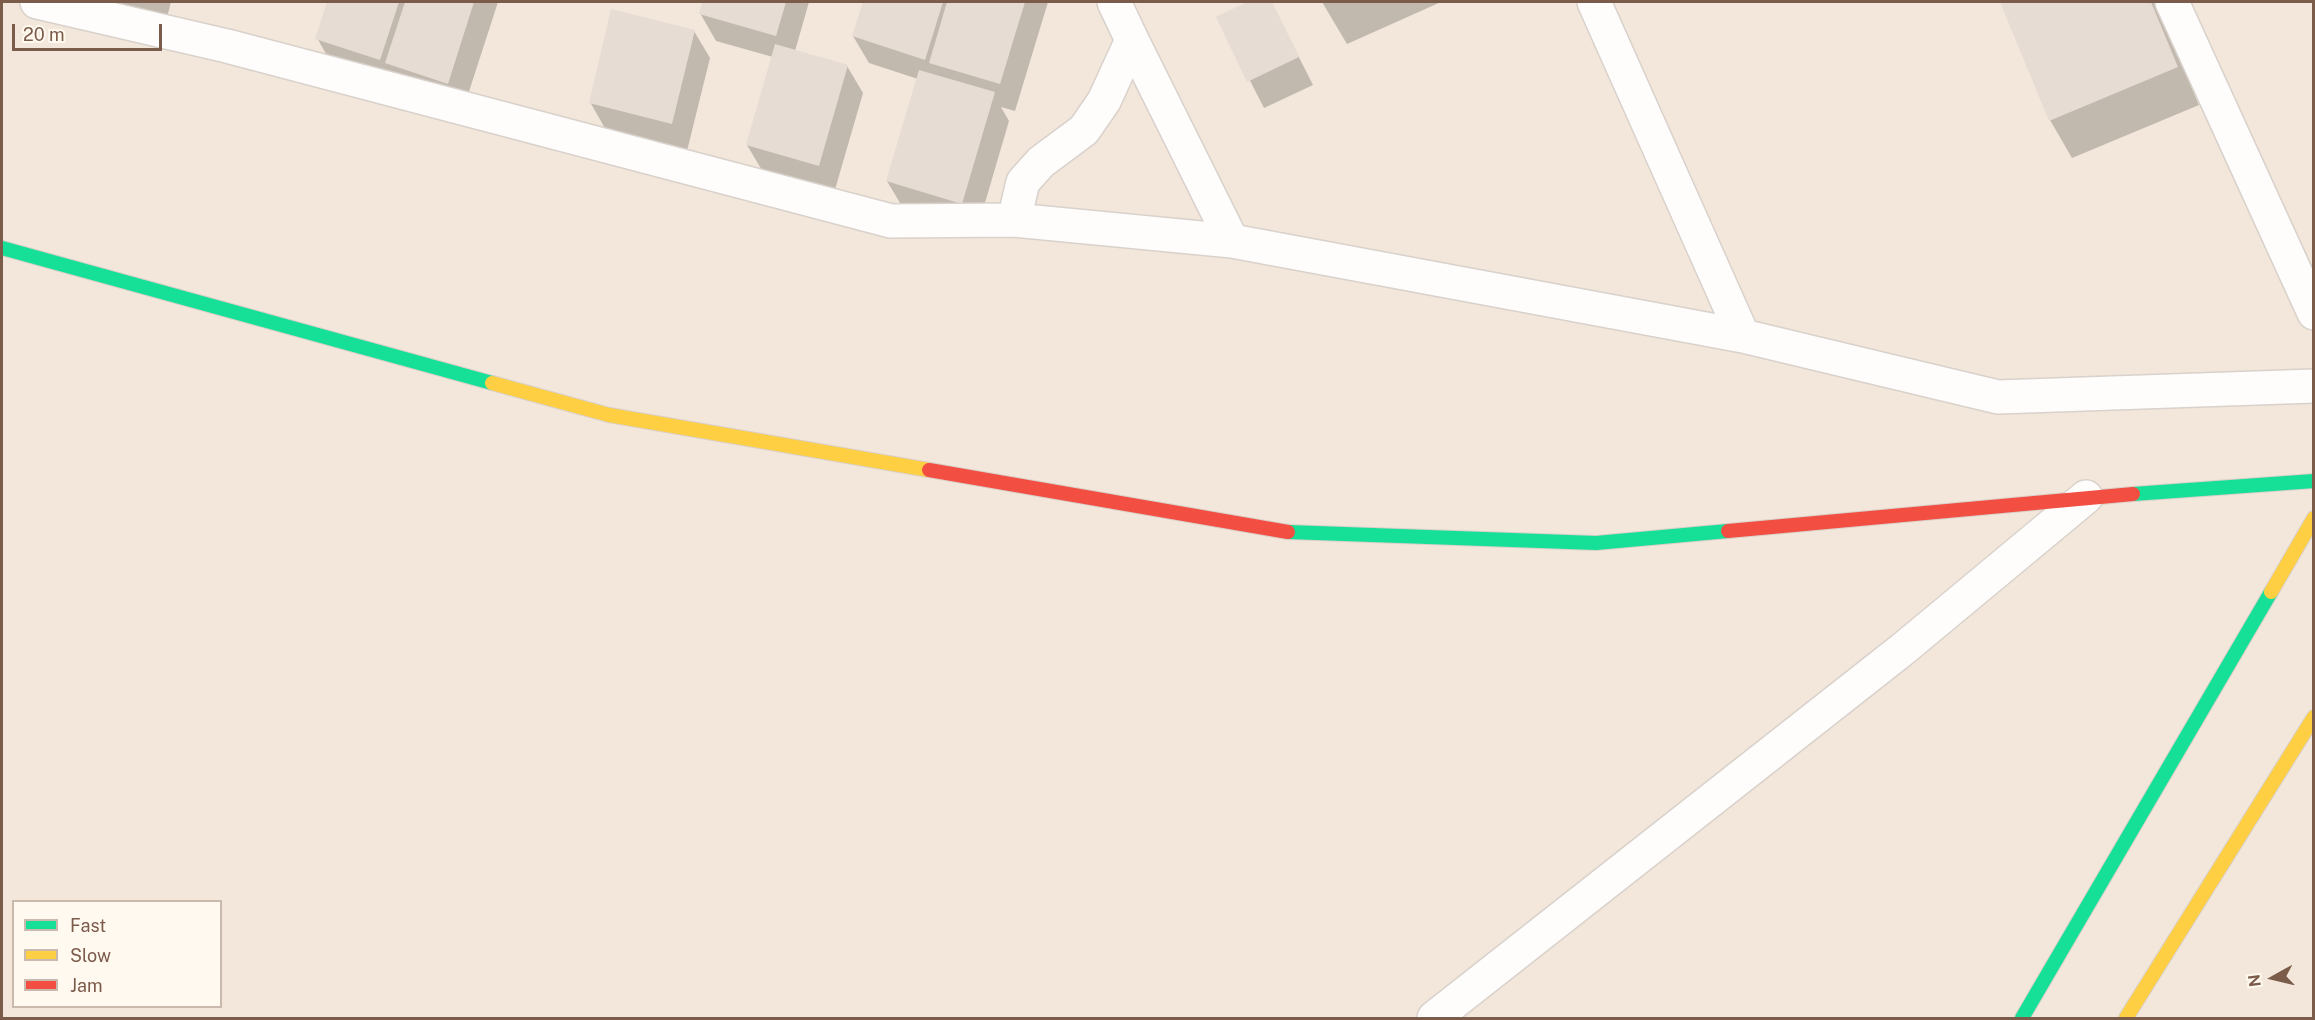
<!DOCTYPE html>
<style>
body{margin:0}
#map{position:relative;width:2315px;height:1020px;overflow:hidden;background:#f9f4ed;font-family:"Public Sans",sans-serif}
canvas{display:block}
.frame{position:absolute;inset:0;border:3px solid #7b5b4a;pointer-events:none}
.legend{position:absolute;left:12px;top:900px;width:210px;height:108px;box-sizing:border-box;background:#fff9f0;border:2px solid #cabaae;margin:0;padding:8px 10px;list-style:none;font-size:18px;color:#7b5b4a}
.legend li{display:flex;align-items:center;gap:12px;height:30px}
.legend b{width:30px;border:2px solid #cabaae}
.north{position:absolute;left:2243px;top:948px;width:60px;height:60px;-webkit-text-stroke:4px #fff9f0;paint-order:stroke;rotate:262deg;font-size:16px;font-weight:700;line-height:24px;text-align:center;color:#7b5b4a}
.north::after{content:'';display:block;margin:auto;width:21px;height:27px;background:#7b5b4a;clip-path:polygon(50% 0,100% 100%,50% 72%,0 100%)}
.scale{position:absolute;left:12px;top:24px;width:150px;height:27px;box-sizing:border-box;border:3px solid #7b5b4a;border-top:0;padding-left:8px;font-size:18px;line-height:21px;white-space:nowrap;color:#7b5b4a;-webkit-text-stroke:4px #fff9f0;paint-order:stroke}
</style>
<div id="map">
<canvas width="2315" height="1020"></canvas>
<div class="frame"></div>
<ul class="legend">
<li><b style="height:8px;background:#16e098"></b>Fast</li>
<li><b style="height:8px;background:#ffcf43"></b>Slow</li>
<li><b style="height:8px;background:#f24e42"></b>Jam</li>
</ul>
<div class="north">N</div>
<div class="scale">20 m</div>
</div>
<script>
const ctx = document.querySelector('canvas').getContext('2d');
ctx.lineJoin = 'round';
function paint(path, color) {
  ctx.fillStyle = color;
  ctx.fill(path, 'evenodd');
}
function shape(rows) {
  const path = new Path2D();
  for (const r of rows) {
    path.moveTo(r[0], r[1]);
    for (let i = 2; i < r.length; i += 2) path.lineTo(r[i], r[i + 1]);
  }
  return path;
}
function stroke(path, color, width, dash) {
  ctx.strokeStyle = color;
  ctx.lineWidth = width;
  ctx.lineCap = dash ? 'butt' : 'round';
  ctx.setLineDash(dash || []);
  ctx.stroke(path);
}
const residential = shape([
 [2,2,2313,2,2313,1018,2,1018],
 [14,902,220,902,220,1006,14,1006]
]);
const shadow = shape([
 [85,2,171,2,163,33],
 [329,2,498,2,463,110,333,66,317,38],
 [704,2,809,2,795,51,847,66,863,93,834,193,763,172,747,145,773,57,716,41,700,13],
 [864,2,1048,2,1015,111,1001,107,1009,121,977,230,903,208,887,181,918,79,869,63,853,36],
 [1251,2,1271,2,1313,85,1264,108,1218,18],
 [1322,2,1441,2,1347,44],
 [2002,2,2156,2,2199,105,2072,158,2050,120],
 [694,31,710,58,687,151,606,130,590,102]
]);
const building = shape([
 [327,2,399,2,380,60,315,39],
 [405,2,474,2,448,84,385,63],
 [702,2,786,2,776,36,699,14],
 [863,2,943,2,925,60,852,36],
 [947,2,1025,2,1000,84,929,63],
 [1247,2,1272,2,1299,57,1247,82,1216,17],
 [2000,2,2151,2,2178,67,2049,121],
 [611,9,695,30,672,124,589,103],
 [775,44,848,65,819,166,746,145],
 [919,70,995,92,962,204,886,181]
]);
const street = shape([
 [37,2,227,46,891,221,1014,220,1232,241,1743,336,1998,397,2314,386],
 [1114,2,1132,40],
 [1594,2,1743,336],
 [2172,2,2314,313],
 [1014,220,1023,182,1041,162,1084,130,1104,101,1132,40,1232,241],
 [1434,1018,1903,649,2086,497]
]);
const fast = shape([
 [2,248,492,383],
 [2133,494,2314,481],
 [1288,532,1596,543,1728,531],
 [2022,1018,2271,592]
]);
const slow = shape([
 [492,383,609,415,929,470],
 [2271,592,2314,518],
 [2126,1018,2314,717]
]);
const jam = shape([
 [929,470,1288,532],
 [1728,531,2133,494]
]);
paint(residential, '#f2e7da');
paint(shadow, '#0003');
paint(building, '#e6dcd4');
stroke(street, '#d9d1cb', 36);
stroke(fast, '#d9d0c9', 16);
stroke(slow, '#d9d0c9', 16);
stroke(jam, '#d9d0c9', 16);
stroke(street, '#fefdfc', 33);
stroke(fast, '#16e098', 14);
stroke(slow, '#ffcf43', 14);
stroke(jam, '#f24e42', 14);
</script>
